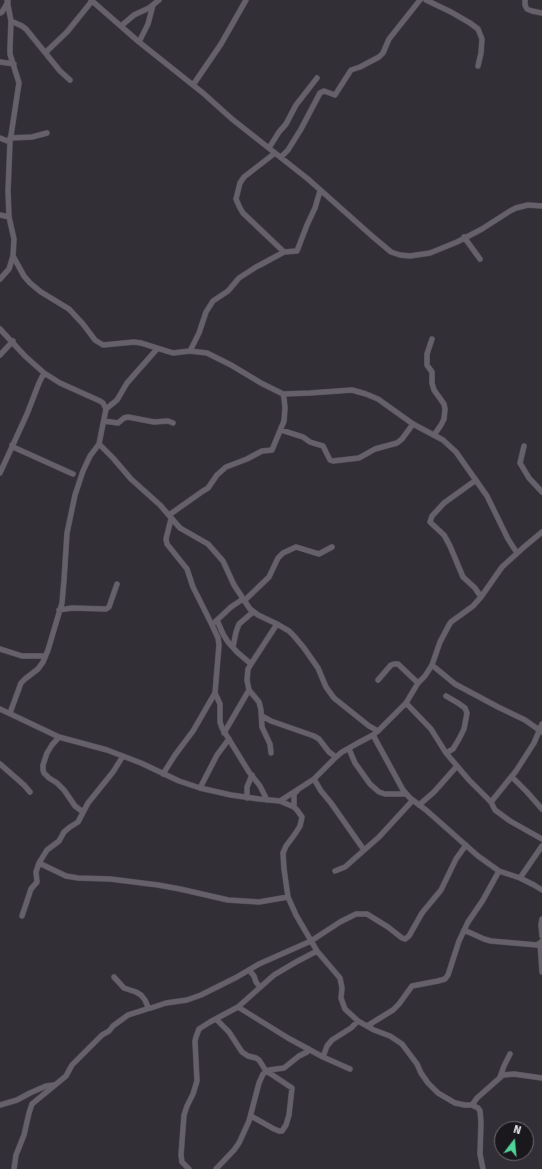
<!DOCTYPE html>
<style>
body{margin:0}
#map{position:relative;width:542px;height:1169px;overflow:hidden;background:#332f37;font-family:Signika,sans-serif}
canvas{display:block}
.north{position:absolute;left:494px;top:1121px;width:40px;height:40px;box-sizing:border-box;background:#1a181c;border:1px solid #6c6a6e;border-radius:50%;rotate:16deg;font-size:11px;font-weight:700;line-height:16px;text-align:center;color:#e8e5ea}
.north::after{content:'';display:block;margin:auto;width:14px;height:18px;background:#51d398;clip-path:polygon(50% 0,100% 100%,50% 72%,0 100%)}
</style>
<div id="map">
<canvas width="542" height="1169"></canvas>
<div class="north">N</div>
</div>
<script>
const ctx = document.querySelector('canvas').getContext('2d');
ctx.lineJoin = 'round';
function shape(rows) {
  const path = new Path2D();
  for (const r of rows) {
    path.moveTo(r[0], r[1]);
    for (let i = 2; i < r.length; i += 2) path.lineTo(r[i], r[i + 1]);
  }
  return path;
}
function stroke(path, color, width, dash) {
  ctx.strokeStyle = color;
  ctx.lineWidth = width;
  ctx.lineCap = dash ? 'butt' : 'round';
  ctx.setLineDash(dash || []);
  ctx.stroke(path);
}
const minor = shape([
 [91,0,139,42,203,93,232,119,308,179,372,236,391,252,400,255,410,256,430,253,457,242,482,229,510,211,516,208,528,205,542,206],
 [426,0,451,12,470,23,478,29,482,39,481,53,478,66],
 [525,0,525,5,527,9,532,11,542,13],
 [0,13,2,12,8,2],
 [11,21,22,26,26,29,60,71,70,80],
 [121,26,134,15,149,8,159,0],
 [139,42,148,24,153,5],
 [46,52,67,32,92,1],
 [0,62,14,64],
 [193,85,221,44,246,0],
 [0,138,10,142],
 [10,138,32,137,47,133],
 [269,148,279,132,286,124,296,105,317,78],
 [275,153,244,177,240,183,236,199,240,208,243,213,284,252],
 [281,157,288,150,301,129,320,93,324,91,335,95,351,70,360,67,379,57,383,53,389,39,420,0],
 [0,215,9,217],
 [464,237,480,259],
 [13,256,24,276,30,283,41,292,69,309,83,324,95,340,103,345,134,342,141,343,173,353,190,351,207,353,231,365,261,383,283,394,310,393,352,390,366,394,378,399,413,424,443,440,456,452,487,496,508,539,517,553],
 [0,279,9,269,13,256,14,239,9,217,8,191,10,142,19,83,10,54,10,48,11,21,7,0],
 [0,329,25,356,44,373,60,383,100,401,103,403,106,409],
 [432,339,427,354,427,365,432,372,432,383,434,390,444,404,445,409,444,419,441,425,434,435],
 [157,349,127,383,117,400,106,409,99,444,113,458,131,479,160,505,180,528,208,544,223,561,234,585,250,609,258,615,277,624,289,631,294,636,304,648,318,668,326,687,334,698,369,726,378,731],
 [190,351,199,333,206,312,213,301,228,291,239,278,256,267,260,265,284,252,297,251,307,225,315,208,320,191],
 [0,355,13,341],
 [104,421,118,423,124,418,128,417,154,422,168,421,173,423],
 [281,430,303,437,310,442,323,446,330,460,333,461,359,458,375,449,397,443,402,439,413,424],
 [12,445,13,447,73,474],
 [524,446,520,463,529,478,542,492],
 [0,473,27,414,39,383,44,373],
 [476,480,444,503,432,516,430,522,444,535,450,546,463,577,475,588,481,597],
 [169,515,203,491,208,488,217,475,226,467,247,459,262,451,272,450,284,421,285,408,284,398,283,394],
 [244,601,269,577,278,558,283,553,296,547,319,554,332,547],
 [59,610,72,608,106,609,109,607,117,584],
 [217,620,223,634,228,642,237,652,251,664],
 [215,622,231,607,243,599],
 [233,647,236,632,239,624,253,612],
 [0,649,22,656,45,656],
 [432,665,455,684,498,707,525,720,542,732],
 [378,680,391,665,394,664,398,664,418,683],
 [215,693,220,704,220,722,222,728,249,772,260,786,267,800],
 [446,696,458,703,465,708,467,713,464,729,459,739,453,749,446,753],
 [406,703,431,729,446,753,469,780,491,802,495,810,510,821,542,839],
 [0,709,59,737,107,750,141,763,179,781,200,788,231,795,259,799,280,801,294,807,297,810,302,817,300,826,295,834,286,846,283,853,284,869,288,897,296,915,317,951,340,978,342,988,341,998,345,1009,358,1021,374,1030,390,1036,402,1044,417,1064,421,1073,428,1083,438,1093,455,1103,465,1105,472,1105,478,1108,480,1111,481,1122,480,1154,483,1169],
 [10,713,21,683,25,679,38,669,43,662,48,650,62,603,64,580,67,533,75,495,83,471,90,456,99,444],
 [262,716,271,721,314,736,319,739,329,752,336,757],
 [224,733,249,690],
 [373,735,403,790,410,798,426,810,478,856,499,871,520,878,534,885,542,890],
 [59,737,52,745,47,753,43,765,43,770,44,773,49,778,57,783,64,790,75,806,83,812],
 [349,749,355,763,370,784,379,792,385,794,406,794],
 [271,753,270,744,262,727,261,710,259,702,249,690,247,680,248,669,251,664,277,624],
 [0,764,24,785,30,792],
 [163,774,175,755,193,731,215,693,219,645,218,638,212,625,193,587,187,569,167,544,166,539,171,519],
 [512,777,527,792,542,809],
 [314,779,321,791,331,803,364,850],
 [200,788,217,755,229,739],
 [247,798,247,787,252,775],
 [280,801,314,779,336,757,342,752,358,743,373,735,378,731,406,703,418,683,425,676,432,665,440,642,449,625,451,622,473,606,481,597,502,567,524,547,542,532],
 [491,802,516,771,534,743,542,724],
 [419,805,434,792,457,766],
 [294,807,294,794,297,791],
 [39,863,66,876,78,878,110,879,158,885,180,889,228,900,259,902,288,897],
 [335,871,345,867,379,837,413,800],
 [520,878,542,846],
 [22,916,31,889,37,882,36,872,39,863,47,850,59,841,64,832,70,827,78,822,88,803,113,772,123,756],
 [542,919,541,925,542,936],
 [464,930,484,939,491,941,537,945,540,943,542,941],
 [540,943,542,972],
 [249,970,254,976,256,982,260,987],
 [114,977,124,988,136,992,141,995,145,1000,148,1007,151,1008,166,1003,187,1000,201,995,237,977,259,964,311,941,340,922,356,914,367,914,388,927,402,938,405,939,409,936,422,913,441,890,456,859,466,845],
 [238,1007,288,1038,323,1057,350,1069],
 [216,1019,229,1032,242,1052,248,1056,256,1058,259,1060,266,1071,274,1076,292,1088,289,1115,286,1125,282,1131,279,1131,274,1129,251,1116],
 [367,1026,393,1010,399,1004,412,986,438,981,445,979,448,975,459,941,468,922,483,900,499,871],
 [323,1057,327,1046,332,1040,351,1028,358,1021],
 [500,1077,504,1066,510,1054],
 [0,1105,17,1100,30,1093,46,1086,54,1085],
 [472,1105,477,1098,503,1075,514,1074,542,1078],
 [14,1169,16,1155,24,1135,29,1113,32,1104,66,1076,72,1065,102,1035,109,1031,113,1026,128,1015,150,1008],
 [189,1169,182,1162,181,1155,184,1115,187,1106,193,1094,197,1081,195,1041,196,1037,199,1029,210,1022,238,1007,274,975,296,962,317,951],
 [216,1169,234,1150,239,1143,249,1121,259,1083,263,1074,269,1070,284,1068,299,1056,307,1052,309,1049]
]);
stroke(minor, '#504d53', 6);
stroke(minor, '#65606a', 5);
</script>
